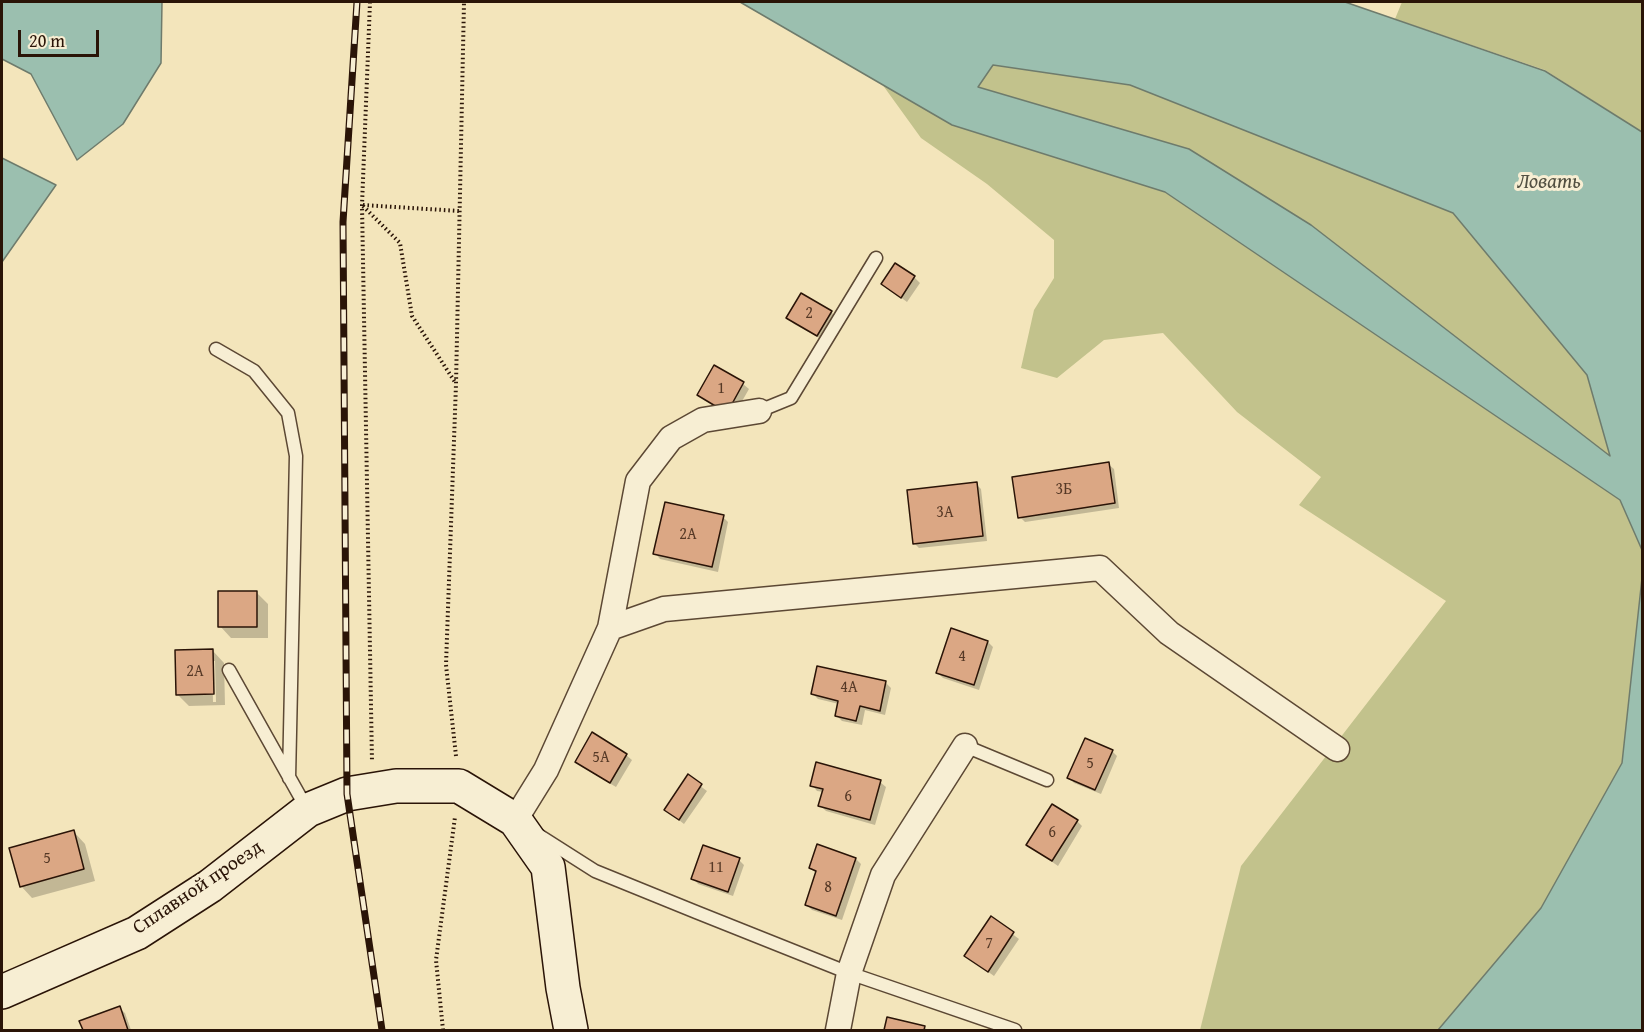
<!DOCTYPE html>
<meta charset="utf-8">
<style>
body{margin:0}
#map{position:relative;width:1644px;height:1032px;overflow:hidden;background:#f3e5bb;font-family:"Gentium Book Plus",serif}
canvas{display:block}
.frame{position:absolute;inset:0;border:3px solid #2a1407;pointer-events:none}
.scale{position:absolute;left:18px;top:30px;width:81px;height:27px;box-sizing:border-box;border:3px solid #2a1407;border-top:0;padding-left:8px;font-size:18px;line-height:21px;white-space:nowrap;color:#2a1407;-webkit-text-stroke:4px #f7eed3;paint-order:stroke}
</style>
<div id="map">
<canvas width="1644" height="1032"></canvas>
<div class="frame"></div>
<div class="scale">20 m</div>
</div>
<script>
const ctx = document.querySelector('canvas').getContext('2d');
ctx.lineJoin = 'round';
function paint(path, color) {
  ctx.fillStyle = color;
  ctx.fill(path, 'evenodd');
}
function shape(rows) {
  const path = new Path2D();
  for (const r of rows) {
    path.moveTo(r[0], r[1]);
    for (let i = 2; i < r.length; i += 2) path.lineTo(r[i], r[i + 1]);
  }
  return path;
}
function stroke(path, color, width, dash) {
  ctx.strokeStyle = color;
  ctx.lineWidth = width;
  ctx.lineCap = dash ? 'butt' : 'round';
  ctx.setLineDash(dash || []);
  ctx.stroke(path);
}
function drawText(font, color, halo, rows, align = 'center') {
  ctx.font = font + ' "Gentium Book Plus",serif';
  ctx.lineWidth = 6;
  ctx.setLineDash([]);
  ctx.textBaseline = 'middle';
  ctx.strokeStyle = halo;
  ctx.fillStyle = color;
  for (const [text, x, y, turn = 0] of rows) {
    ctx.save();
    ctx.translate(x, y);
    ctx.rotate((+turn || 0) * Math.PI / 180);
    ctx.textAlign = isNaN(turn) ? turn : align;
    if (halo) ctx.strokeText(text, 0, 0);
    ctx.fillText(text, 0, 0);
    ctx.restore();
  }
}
const green = shape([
 [1402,2,1642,2,1642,132,1545,70,1395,19],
 [993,65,1130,85,1453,213,1587,375,1610,456,1311,225,1189,149,978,87],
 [882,84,952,125,1165,192,1620,500,1642,550,1642,578,1622,763,1541,908,1438,1030,1200,1030,1241,866,1446,601,1299,505,1321,477,1237,412,1163,333,1104,340,1057,378,1021,368,1034,310,1054,278,1054,240,987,184,921,138]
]);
const water = shape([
 [2,2,162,2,161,63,123,124,77,160,31,74,2,59,2,2],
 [740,2,1345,2,1545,71,1642,132,1642,550,1620,500,1165,192,952,125,740,2],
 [993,65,1130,85,1453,213,1587,375,1610,456,1311,225,1189,149,978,87,993,65],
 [2,158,56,185,2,262,2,158],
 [1642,578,1642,1030,1438,1030,1541,908,1622,763,1642,578]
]);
const shadow = shape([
 [914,277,920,283,907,302,883,284],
 [831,312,836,317,823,340,794,324,788,318],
 [715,367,743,384,749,389,733,417,704,400,699,395],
 [1108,464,1114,469,1119,508,1025,522,1020,517],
 [976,484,981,489,987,541,919,548,914,543],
 [723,517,728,522,718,572,660,559,655,553],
 [257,593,268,604,268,638,231,638,220,626],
 [988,642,993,647,979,690,943,678,938,673],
 [213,651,224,663,225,705,189,706,178,695],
 [212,661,215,661,216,702,213,702],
 [885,682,891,688,885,715,865,710,862,725,842,721,837,716,839,704,818,699,813,694],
 [1112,751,1117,756,1101,794,1074,783,1069,777],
 [626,755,632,760,616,787,582,767,577,761],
 [688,777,707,791,684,824,666,810],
 [880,782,886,787,875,825,826,811,820,805,824,792,817,791,812,785],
 [1077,821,1082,826,1058,866,1028,845],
 [74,832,85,844,95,881,32,898,21,886],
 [856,859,861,864,842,920,812,910,807,905,816,873,810,868],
 [739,860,744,865,733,896,698,884,693,878],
 [991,918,1019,939,994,976,966,956],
 [119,1008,125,1013,131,1030,84,1030,81,1022],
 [888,1019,924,1027,927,1030,886,1030]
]);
const building = shape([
 [895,263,915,276,901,298,881,284,895,263],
 [801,293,832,311,817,336,786,318,801,293],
 [714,365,744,382,727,413,697,395,714,365],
 [1109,462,1115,503,1018,518,1012,477,1109,462],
 [977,482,983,536,913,544,907,490,977,482],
 [665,502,724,515,712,567,653,554,665,502],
 [218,591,257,591,257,627,218,627,218,591],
 [951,628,988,641,974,685,936,673,951,628],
 [213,649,214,694,176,695,175,650,213,649],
 [817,666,886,681,880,711,860,706,856,721,835,716,838,701,811,694,817,666],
 [592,732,627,754,610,783,575,762,592,732],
 [1085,738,1113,750,1095,790,1067,778,1085,738],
 [816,762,881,780,870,820,818,806,823,789,810,786,816,762],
 [688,774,702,784,679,820,664,810,688,774],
 [1052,804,1078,820,1052,861,1026,845,1052,804],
 [74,830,84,869,20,887,9,848,74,830],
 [817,844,856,858,836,916,805,905,816,871,809,868,817,844],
 [703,845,740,858,728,892,691,879,703,845],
 [991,916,1014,932,988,972,964,956,991,916],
 [120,1006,128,1030,83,1030,79,1021,120,1006],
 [887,1017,925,1026,924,1030,884,1030,887,1017]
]);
const path = shape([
 [370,2,362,205,372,762],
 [363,205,459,211],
 [363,206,400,243,412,316,455,382],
 [456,756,446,665,456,384,464,2],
 [443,1030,436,960,455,817]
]);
const lane = shape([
 [216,349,254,371,288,413,296,456,289,778],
 [759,411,791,398,876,258],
 [229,670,307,809],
 [965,746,1047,780],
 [540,836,595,871,696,912,849,973,1015,1030]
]);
const street = shape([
 [610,628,664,609,1100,568,1169,633,1337,749],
 [515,820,546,770,610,628,638,481,671,438,703,420,759,411],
 [838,1030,849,973,883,875,965,746]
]);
const secondary = shape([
 [2,992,137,933,210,886,308,810,347,794,396,786,459,786,515,820,548,867,563,988,571,1030]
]);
const rail = shape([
 [357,2,343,222,347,794,382,1030]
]);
const numberNames = [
 ["2",809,314],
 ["1",721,389],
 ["3Б",1064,490],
 ["3А",945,513],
 ["2А",688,535],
 ["4",962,657],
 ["2А",195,672],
 ["4А",849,688],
 ["5А",601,758],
 ["5",1090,764],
 ["6",848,797],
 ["6",1052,833],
 ["5",47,859],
 ["11",716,868],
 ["8",828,888],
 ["7",989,944]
];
const streetNames = [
 ["Сплавной проезд",198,888,-34]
];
const waterNames = [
 ["Ловать",1549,183]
];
paint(green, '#c2c28c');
paint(water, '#9bbfaf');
stroke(water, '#6e7b6c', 1.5);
paint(shadow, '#0003');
paint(building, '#dba784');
stroke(building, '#2a1407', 1.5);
stroke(lane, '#5c4834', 15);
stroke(street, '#5c4834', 27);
stroke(secondary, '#2a1407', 36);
stroke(path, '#2a1407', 4, [1.5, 3]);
stroke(lane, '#f7eed3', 12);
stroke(street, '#f7eed3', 24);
stroke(secondary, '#f7eed3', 33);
stroke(rail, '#2a1407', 7);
stroke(rail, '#f7eed3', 4.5, [14]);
drawText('16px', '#563926', null, numberNames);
drawText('20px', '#2a1407', '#f7eed3', streetNames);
drawText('italic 21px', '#525042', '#f7eed3', waterNames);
</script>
